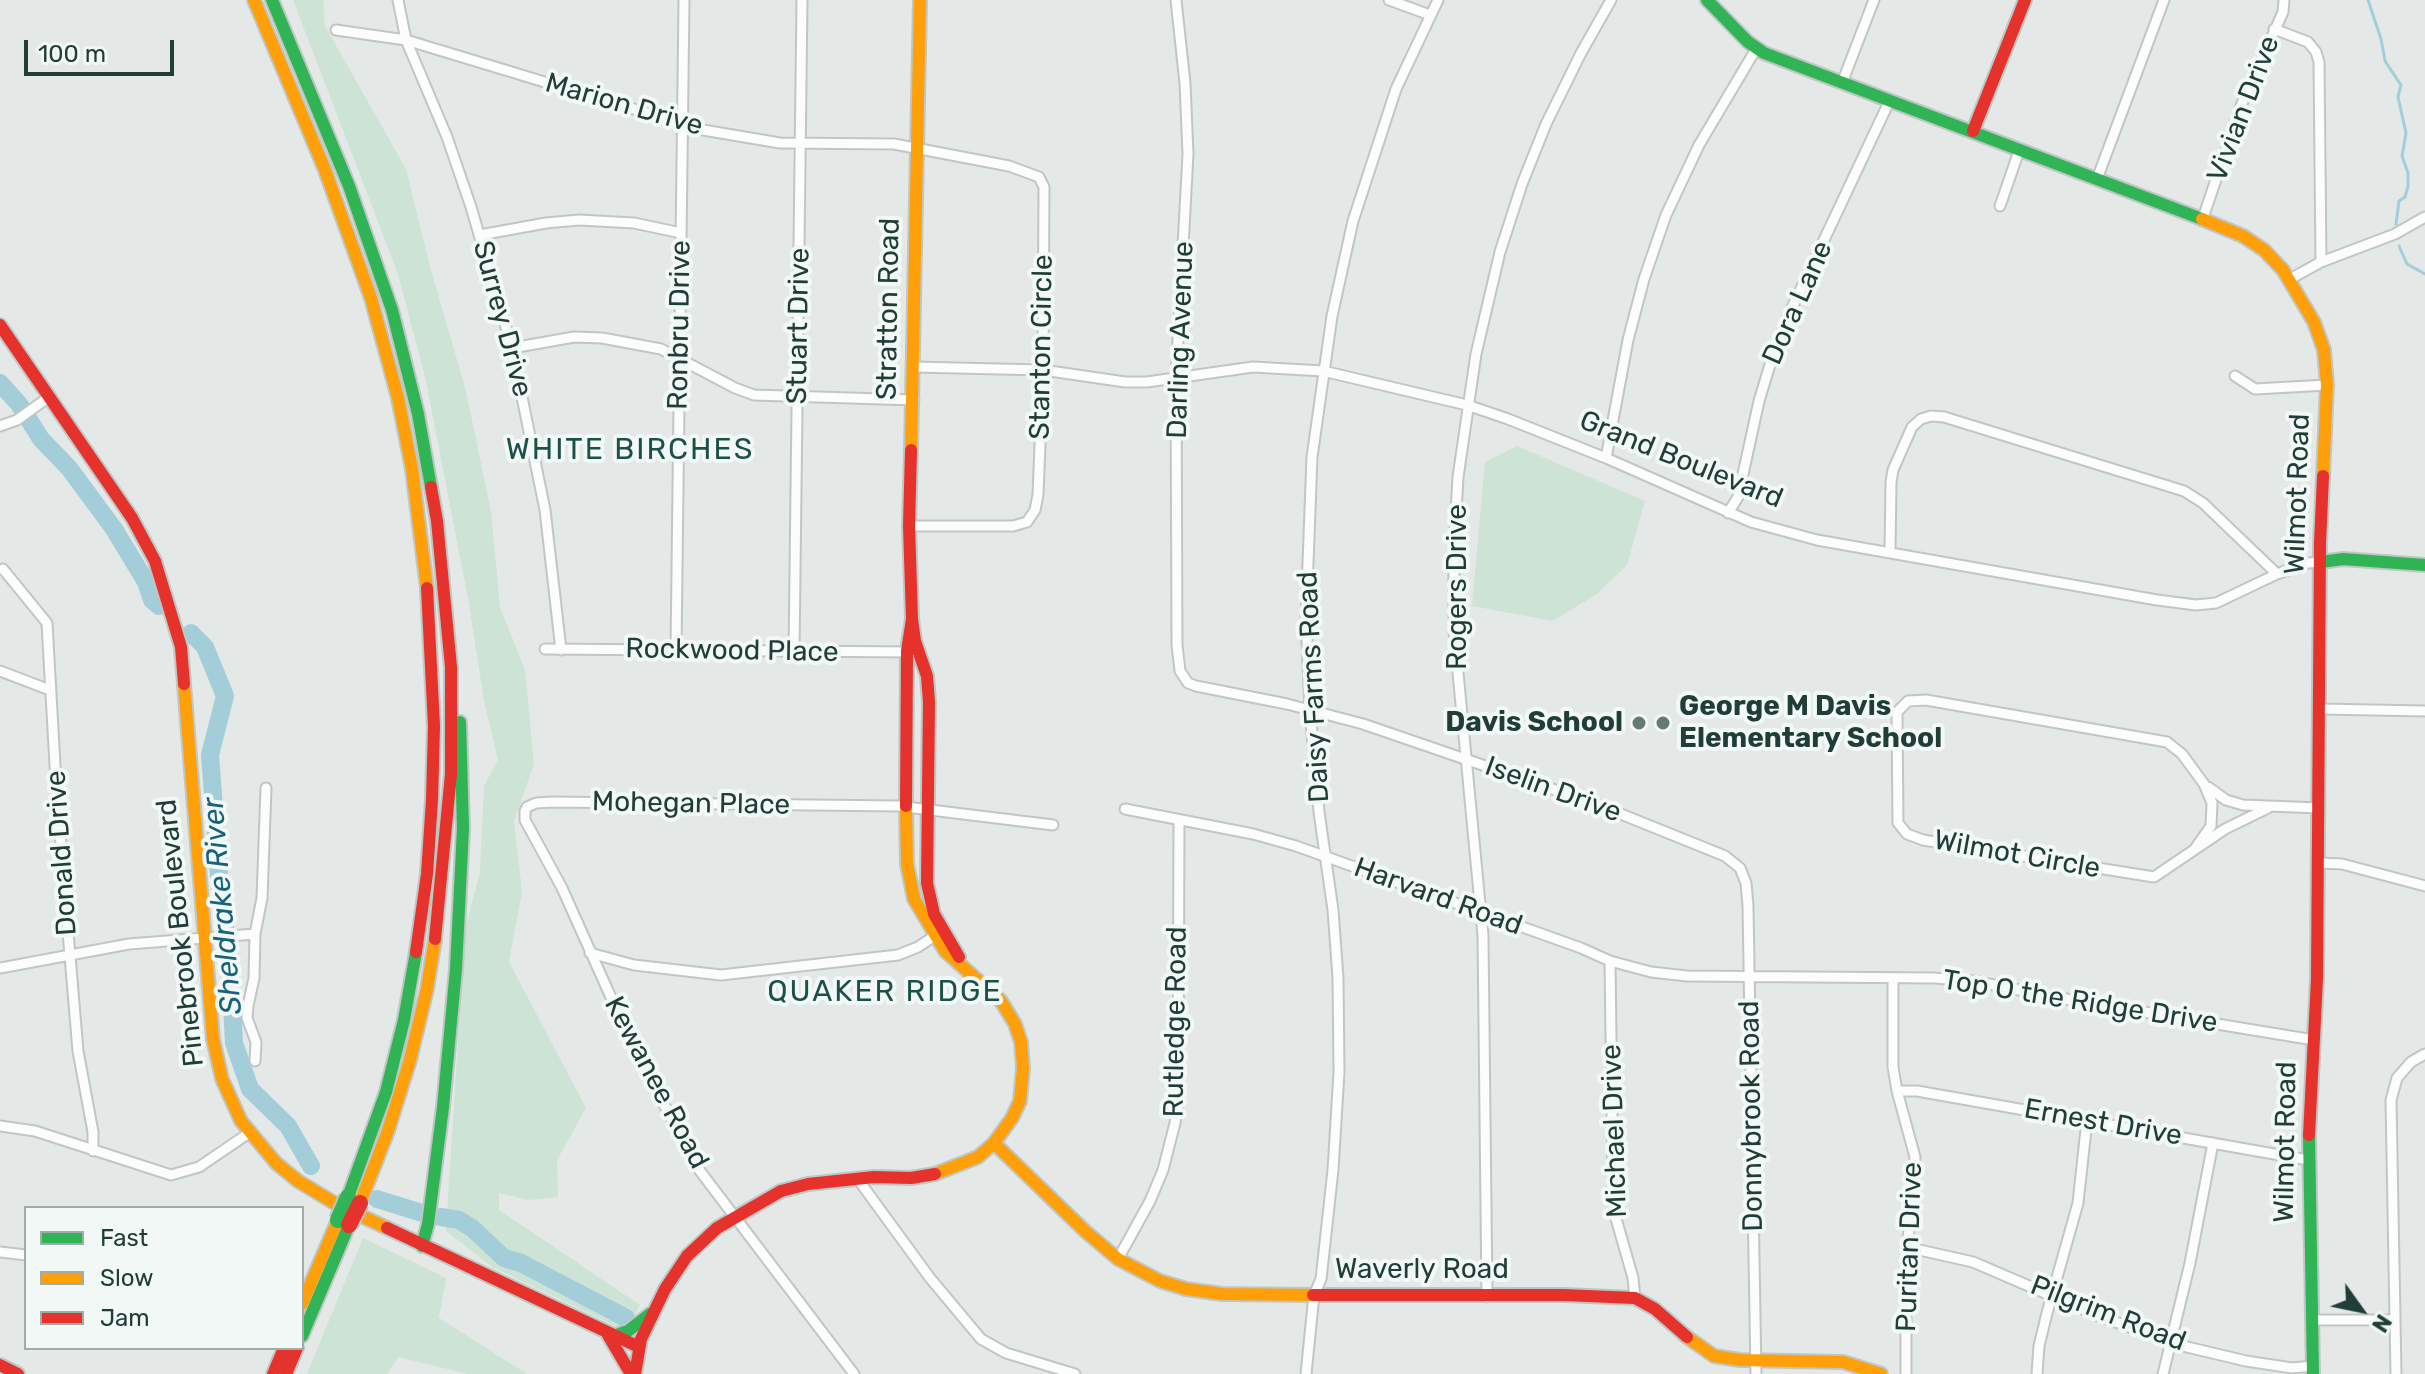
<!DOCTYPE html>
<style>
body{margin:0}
#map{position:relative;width:2425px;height:1374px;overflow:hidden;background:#e4e9e7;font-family:Rubik,sans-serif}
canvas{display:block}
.legend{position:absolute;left:24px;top:1206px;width:280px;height:144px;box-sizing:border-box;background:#f2f8f6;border:2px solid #9eadaa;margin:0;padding:10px 14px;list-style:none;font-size:24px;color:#213d38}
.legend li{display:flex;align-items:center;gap:16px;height:40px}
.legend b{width:40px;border:2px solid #9eadaa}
.north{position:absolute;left:2321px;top:1270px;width:80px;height:80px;-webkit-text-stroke:6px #f2f8f6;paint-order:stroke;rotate:123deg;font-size:22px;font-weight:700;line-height:32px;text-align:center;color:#213d38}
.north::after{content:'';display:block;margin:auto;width:28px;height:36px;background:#213d38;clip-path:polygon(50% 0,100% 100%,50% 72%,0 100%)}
.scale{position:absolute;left:24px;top:40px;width:150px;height:36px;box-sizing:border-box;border:4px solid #213d38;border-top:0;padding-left:10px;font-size:24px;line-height:28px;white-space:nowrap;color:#213d38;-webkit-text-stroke:6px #f2f8f6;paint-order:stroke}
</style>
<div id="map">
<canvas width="2425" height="1374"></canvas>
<ul class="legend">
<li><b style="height:10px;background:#30b455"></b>Fast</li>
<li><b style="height:10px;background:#ff9f0a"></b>Slow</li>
<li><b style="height:10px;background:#e5322d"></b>Jam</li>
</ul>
<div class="north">N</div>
<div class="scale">100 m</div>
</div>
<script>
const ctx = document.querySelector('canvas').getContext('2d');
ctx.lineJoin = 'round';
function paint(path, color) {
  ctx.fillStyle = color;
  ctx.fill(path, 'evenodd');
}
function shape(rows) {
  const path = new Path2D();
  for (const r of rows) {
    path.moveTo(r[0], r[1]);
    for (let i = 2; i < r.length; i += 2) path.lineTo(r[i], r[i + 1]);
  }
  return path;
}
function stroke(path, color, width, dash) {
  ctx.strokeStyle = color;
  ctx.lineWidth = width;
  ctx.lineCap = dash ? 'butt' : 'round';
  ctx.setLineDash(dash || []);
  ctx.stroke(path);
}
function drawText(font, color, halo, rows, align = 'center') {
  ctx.font = font + ' Rubik,sans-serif';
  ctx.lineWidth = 8;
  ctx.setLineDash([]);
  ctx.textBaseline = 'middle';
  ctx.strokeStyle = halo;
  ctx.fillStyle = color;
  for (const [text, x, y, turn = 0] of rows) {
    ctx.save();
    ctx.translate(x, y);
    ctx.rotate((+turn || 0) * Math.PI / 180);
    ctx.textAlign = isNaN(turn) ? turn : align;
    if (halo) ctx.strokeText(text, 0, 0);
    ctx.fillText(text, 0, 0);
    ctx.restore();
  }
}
const green = shape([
 [293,0,323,0,325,26,406,169,431,270,466,391,491,512,500,607,525,670,534,764,514,821,522,891,509,962,586,1108,557,1160,558,1197,528,1200,499,1193,499,1210,640,1305,626,1331,492,1267,446,1231,465,929,480,872,484,786,498,760,484,701,469,604,426,381,398,274],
 [1517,446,1645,501,1627,565,1597,594,1553,621,1472,606,1485,462],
 [363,1238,446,1278,439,1318,527,1374,468,1374,398,1357,387,1374,307,1374]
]);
const stream = shape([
 [2368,0,2381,39,2385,61,2401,85,2398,97,2406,133,2402,156,2408,173,2408,186,2405,197,2399,201,2396,224],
 [2399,246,2407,264,2425,274]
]);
const river = shape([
 [0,383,19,404,41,439,69,468,114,529,146,582,152,600,159,606],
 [191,633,205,647,225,696,210,755,222,916,229,944,234,1043,250,1089,288,1126,311,1166],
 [377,1199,422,1213],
 [441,1217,459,1220,472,1228,504,1258,521,1263,626,1318]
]);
const street = shape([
 [398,0,406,40,447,137,471,207,512,348,545,510,561,650],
 [1176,0,1185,83,1188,154,1176,376,1177,645,1180,671,1188,683,1196,686,1287,704,1363,724,1596,804,1725,856,1740,868,1746,883,1748,906,1756,1374],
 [1389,0,1430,15],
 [2274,29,2308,42,2316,52,2319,62,2321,262],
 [336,30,406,40,703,130,780,143,894,144,1009,166,1039,177,1044,187,1043,370,1038,495,1035,510,1027,522,1013,526,909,526],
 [1842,83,1874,0],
 [2097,179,2164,0],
 [2000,206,2019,151],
 [2203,218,2240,108,2283,12,2284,0],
 [480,235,546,223,579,220,634,223,681,233],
 [2290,279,2321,262,2395,234,2425,217],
 [512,348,574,337,602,338,661,349,735,388,754,395,914,400],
 [914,367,1043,370,1125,382,1147,382,1253,367,1323,371,1467,405,1508,419,1606,458,1751,522,1817,540,2157,600,2196,605,2216,603,2277,574,2308,563,2321,562],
 [2235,376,2255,389,2327,385],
 [0,426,17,420,49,397],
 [1606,458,1628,340,1644,279,1666,215,1699,145,1756,49],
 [1728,513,1738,497,1759,401,1772,358,1790,312,1889,102],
 [1890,552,1891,482,1893,470,1912,427,1921,419,1931,416,1944,417,2184,491,2203,503,2277,574],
 [3,569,47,623,56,783,70,956,78,1051,93,1132,93,1151],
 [545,649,912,652],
 [676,650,684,0],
 [794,653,802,0],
 [0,671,50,690],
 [2320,709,2425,711],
 [2208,787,2226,800,2243,805,2319,808],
 [1125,809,1253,834,1296,846,1581,948,1610,961,1651,972,1687,976,1934,978,1973,981,2071,1000,2314,1040],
 [2194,850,2211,826,2212,803,2204,784,2182,754,2167,742,1926,700,1908,701,1897,712,1898,823,1907,834,1923,840,2154,877,2225,829,2268,808],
 [2319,863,2342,864,2425,886],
 [590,953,634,965,721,975,898,955,918,947,939,933],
 [1610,961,1613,1190,1615,1215,1633,1278,1635,1298],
 [0,968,129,944,255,934],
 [1893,979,1893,1067,1897,1091,1915,1157,1906,1265,1906,1374],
 [255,1061,256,1042,247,1018,248,1006,254,978,255,934,262,898,266,788],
 [1897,1091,1917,1091,2308,1160],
 [0,1126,35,1131,171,1175,199,1167,249,1133],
 [857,1178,930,1278,981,1339,1006,1353,1075,1374],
 [1906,1247,1973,1262,2101,1317,2187,1347,2246,1361,2292,1368,2313,1366],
 [0,1252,26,1255],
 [1118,1259,1150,1201,1163,1170,1175,1123,1178,1101,1179,821],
 [1487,1297,1483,935,1454,631,1454,545,1458,477,1476,354,1500,252,1522,184,1546,124,1581,53,1611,0],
 [2311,1320,2394,1320],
 [854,1374,700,1171,635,1051,562,888,525,820,525,811,527,807,536,803,552,802,898,806,1053,825],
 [1306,1374,1314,1295,1321,1279,1333,1170,1339,1072,1338,978,1333,910,1319,812,1310,711,1306,616,1312,457,1332,316,1353,221,1396,89,1438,0],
 [2037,1374,2039,1346,2047,1313,2078,1203,2087,1120],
 [2163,1374,2190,1263,2213,1143],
 [2396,1374,2391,1100,2397,1078,2411,1062,2425,1054]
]);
const fast = shape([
 [272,0,349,186,392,310,418,414,431,487],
 [1707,0,1748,42,1764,53,2202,219],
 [2321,562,2343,559,2425,565],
 [2309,1135,2313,1374],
 [348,1197,386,1092,404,1020,416,952],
 [422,1246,428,1224,443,1107,456,969,463,828,460,722],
 [302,1336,349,1225],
 [614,1336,628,1331,650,1314]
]);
const slow = shape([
 [254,0,325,170,371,298,398,398,412,469,427,588],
 [2202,219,2243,236,2264,250,2283,270,2314,322,2324,350,2327,385,2323,476],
 [911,450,920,0],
 [184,684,213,1039,222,1079,241,1121,276,1163,298,1181,336,1204,387,1228],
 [906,806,907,864,914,899,945,951,1001,1001,1015,1024,1021,1042,1023,1068,1020,1101,1012,1118,994,1143,978,1157,935,1174],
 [994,1143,1085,1231,1118,1259,1160,1281,1186,1289,1222,1294,1313,1295],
 [360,1203,388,1131,410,1060,427,989,435,939],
 [302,1304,338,1220],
 [1687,1337,1714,1356,1740,1360,1843,1362,1881,1374]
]);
const jam = shape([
 [1973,131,2025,0],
 [0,325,132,518,155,561,181,647,184,684],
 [911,450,909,526,912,619,915,641,927,676,929,702,927,883,934,914,959,957],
 [431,487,437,521,451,667,451,774,435,939],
 [906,806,907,651,912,619],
 [416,952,427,874,432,800,434,726,427,588],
 [2309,1135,2317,979,2320,543,2323,476],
 [387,1228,639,1347],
 [1313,1295,1564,1295,1635,1298,1655,1309,1687,1337],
 [608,1335,631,1374],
 [0,1365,18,1374],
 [273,1374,284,1348],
 [286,1374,297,1348],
 [635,1374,641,1339,665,1289,687,1256,717,1228,781,1191,808,1184,874,1177,911,1178,935,1174]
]);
const fastBridge = shape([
 [338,1220,348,1197]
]);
const jamBridge = shape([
 [349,1225,360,1203]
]);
const markers = [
 [1639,723,8,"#657975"],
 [1663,723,8,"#657975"]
];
const streetNames = [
 ["Marion Drive",624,105,16],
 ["Vivian Drive",2244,109,-69],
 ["Dora Lane",1798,303,-66],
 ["Stratton Road",889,309,-89],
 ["Surrey Drive",502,319,75],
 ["Ronbru Drive",680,325,-89],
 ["Stuart Drive",799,326,-89],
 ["Darling Avenue",1181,340,-88],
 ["Stanton Circle",1042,347,-89],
 ["Grand Boulevard",1681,460,22],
 ["Wilmot Road",2298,494,-88],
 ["Rogers Drive",1458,587,-90],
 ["Rockwood Place",732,651,1],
 ["Daisy Farms Road",1314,687,-93],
 ["Iselin Drive",1553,790,20],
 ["Mohegan Place",691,804,1],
 ["Donald Drive",62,853,-94],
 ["Wilmot Circle",2017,855,10],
 ["Harvard Road",1438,897,20],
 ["Pinebrook Boulevard",181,933,-96],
 ["Top O the Ridge Drive",2080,1002,9],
 ["Rutledge Road",1176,1022,-89],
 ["Kewanee Road",656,1083,62],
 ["Donnybrook Road",1752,1116,-91],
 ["Ernest Drive",2103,1123,10],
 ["Michael Drive",1615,1131,-92],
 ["Wilmot Road",2286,1142,-89],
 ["Puritan Drive",1910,1247,-88],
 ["Waverly Road",1422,1270],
 ["Pilgrim Road",2108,1314,21]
];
const poiNames = [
 ["George M Davis",1679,707],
 ["Elementary School",1679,739],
 ["Davis School",1623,723,"right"]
];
const neighbourhoodNames = [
 ["WHITE BIRCHES",630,450],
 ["QUAKER RIDGE",885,992]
];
const waterNames = [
 ["Sheldrake River",223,906,-95]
];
paint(green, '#cce3d5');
stroke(stream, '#a3cdd9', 3);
stroke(river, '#a3cdd9', 18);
stroke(street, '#c1c6c4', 13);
stroke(fast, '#bfc7c4', 16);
stroke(slow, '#bfc7c4', 16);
stroke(jam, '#bfc7c4', 16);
stroke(street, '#fbfcfb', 9);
stroke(fast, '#30b455', 12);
stroke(slow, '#ff9f0a', 12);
stroke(jam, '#e5322d', 12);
stroke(fastBridge, '#bcc5c3', 20, []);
stroke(jamBridge, '#bcc5c3', 20, []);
stroke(fastBridge, '#30b455', 16);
stroke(jamBridge, '#e5322d', 16);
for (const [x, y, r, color] of markers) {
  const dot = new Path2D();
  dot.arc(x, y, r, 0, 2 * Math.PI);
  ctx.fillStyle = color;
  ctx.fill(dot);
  stroke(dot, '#f2f8f6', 3);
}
drawText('28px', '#213d38', '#f2f8f6', streetNames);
drawText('bold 28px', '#213d38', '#f2f8f6', poiNames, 'left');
ctx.letterSpacing = '2px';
drawText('30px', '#1c5048', '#f2f8f6', neighbourhoodNames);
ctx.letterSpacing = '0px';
drawText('italic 30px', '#19627b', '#f2f8f6', waterNames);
</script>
